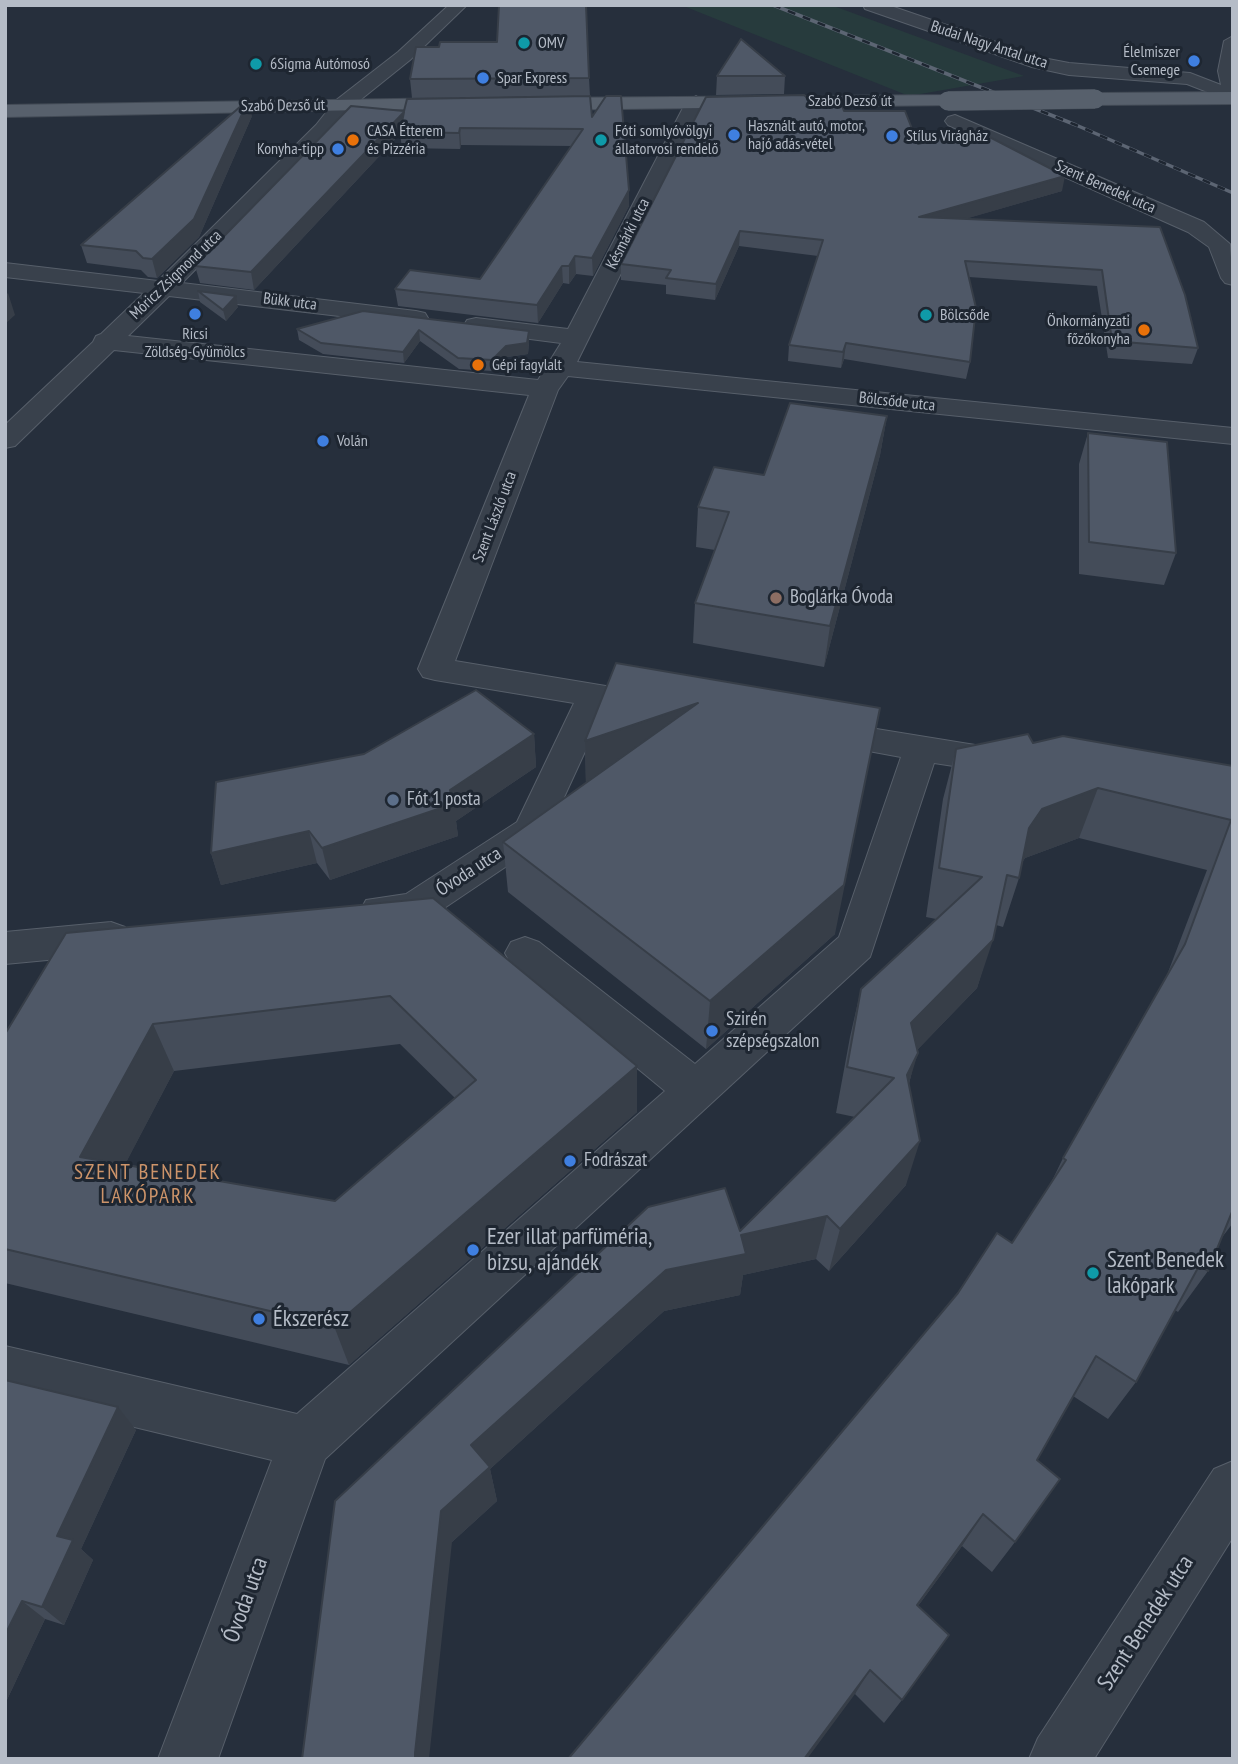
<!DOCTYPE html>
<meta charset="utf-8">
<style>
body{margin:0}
#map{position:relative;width:1238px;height:1764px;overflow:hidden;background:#262f3c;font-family:"PT Sans Narrow",sans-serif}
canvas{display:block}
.frame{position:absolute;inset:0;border:7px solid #b5bcc7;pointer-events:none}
</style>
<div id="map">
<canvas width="1238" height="1764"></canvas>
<div class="frame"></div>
</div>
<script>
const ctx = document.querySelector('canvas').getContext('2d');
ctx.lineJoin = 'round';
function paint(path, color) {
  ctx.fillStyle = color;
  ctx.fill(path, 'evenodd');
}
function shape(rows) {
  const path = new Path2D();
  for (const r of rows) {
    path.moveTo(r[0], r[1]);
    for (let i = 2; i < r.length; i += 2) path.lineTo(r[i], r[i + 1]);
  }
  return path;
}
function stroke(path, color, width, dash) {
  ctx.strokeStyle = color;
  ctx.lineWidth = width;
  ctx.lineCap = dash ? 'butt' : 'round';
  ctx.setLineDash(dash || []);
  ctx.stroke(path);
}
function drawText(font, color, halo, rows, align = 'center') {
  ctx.font = font + ' "PT Sans Narrow",sans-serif';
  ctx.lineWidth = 6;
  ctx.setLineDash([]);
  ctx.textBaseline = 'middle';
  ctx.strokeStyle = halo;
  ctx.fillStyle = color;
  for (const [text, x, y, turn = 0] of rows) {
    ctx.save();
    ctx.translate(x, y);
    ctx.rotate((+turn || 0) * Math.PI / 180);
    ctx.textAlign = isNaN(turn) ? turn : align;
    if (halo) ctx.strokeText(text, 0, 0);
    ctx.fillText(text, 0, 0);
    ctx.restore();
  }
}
const green = shape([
 [681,5,831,5,1024,76,909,96]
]);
const minor = shape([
 [449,5,467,5,410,60,349,109,330,133,182,283,416,311,425,313,428,318,425,323,416,325,169,296,128,336,538,380,561,343,476,332,467,330,464,325,467,320,476,318,568,329,686,102,696,96,706,102,577,362,1233,428,1233,444,568,376,558,390,455,661,654,694,666,697,671,705,666,713,654,716,605,708,544,841,428,919,414,923,380,926,366,922,360,911,366,900,406,894,517,822,574,703,435,680,423,677,418,669,529,395,114,350,15,446,5,448,5,425,93,342,96,336,101,334,144,293,5,277,5,263,158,281,316,125,335,101,398,52,449,5],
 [863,5,888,5,1043,58,1069,63,1190,73,1221,85,1218,71,1224,41,1233,36,1233,102,1187,84,1069,75,1032,67,865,9,863,5],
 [955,115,1204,222,1230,244,1233,285,1225,283,1221,278,1209,247,1188,232,948,125,945,121,948,117,955,115],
 [821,720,1006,750,1019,753,1024,762,1019,771,1006,774,934,763,870,957,325,1459,218,1759,158,1759,272,1460,5,1396,5,1346,297,1414,665,1091,511,964,505,953,511,942,525,937,539,942,695,1064,839,937,901,757,809,740,804,732,809,724,821,720],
 [111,922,125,927,131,938,125,949,111,954,5,964,5,932,111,922],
 [1233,1461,1233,1537,1094,1759,1029,1759,1038,1738,1214,1469,1233,1461]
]);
const major = shape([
 [1233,92,1233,104,1095,105,1085,99,1095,93,1233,92],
 [948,95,955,97,958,101,955,105,537,110,527,104,537,98,948,95],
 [459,98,469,104,466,108,5,117,5,105,459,98]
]);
const rail = shape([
 [773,5,1076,125,1233,193]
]);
const majorBridge = shape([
 [948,101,1095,99]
]);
const wall = shape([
 [717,76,785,76,784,94,716,95],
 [589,78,590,96,412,98,410,79],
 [818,107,844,111,918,144,1062,191,964,219,1160,227,1198,348,1192,364,1108,358,1097,286,969,277,970,362,966,379,844,359,841,368,788,361,789,345,818,256,739,246,715,300,666,294,666,285,621,280,621,264],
 [404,111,592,117,629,190,629,206,593,276,576,274,569,284,563,283,538,323,398,306,395,289,480,279,572,146,461,145,460,149,402,148,400,134,254,290,200,283,195,266],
 [252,116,199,237,157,278,148,277,141,270,87,263,81,245],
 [198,291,238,307,226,321,200,302],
 [363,311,529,342,528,354,507,357,492,371,459,369,420,341,404,363,323,354,299,340,297,329],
 [887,416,880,455,824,667,693,643,695,603,715,550,696,547,698,507],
 [1088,433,1176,553,1164,585,1079,574,1079,464],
 [534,734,536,767,456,821,458,836,330,880,317,863,221,885,211,853],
 [585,741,835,934,706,1049,508,892,503,842,586,783],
 [1033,743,1233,766,1233,1223,1220,1240,1208,1271,1178,1312,1175,1310,1136,1382,1108,1419,1073,1396,1037,1460,1015,1542,992,1572,962,1546,918,1606,902,1700,884,1723,855,1694,1012,1243,1050,1185,1063,1158,1167,975,1207,870,1079,838,1025,858,1022,863,1019,878,1003,927,996,925,977,988,917,1050,909,1084,906,1185,829,1271,816,1259,743,1275,740,1295,664,1311,490,1469,497,1501,452,1542,335,1501,740,1231,855,1117,836,1113,850,1037,861,989,936,919,926,917,943,799,956,749],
 [433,898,637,1066,637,1112,349,1365,5,1283,5,1034],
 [400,1044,455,1098,335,1201,125,1164,174,1071],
 [5,1380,136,1430,81,1549,93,1560,64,1625,45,1619,5,1704]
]);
const shadedWall = shape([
 [249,99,252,116,199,237,157,278,152,259],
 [404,112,400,134,254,290,251,272],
 [460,128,461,145,460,149,459,133],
 [1065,176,1062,191,917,233,919,217],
 [629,190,629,206,593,276,592,258],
 [740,231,739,246,715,300,716,284],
 [575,256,576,274,569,284,569,266],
 [562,266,563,283,538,323,537,305],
 [8,293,15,315,5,324,5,296],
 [236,296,238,307,226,321,223,310],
 [419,330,420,341,404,363,403,352],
 [529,331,529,342,528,354,507,357,492,371,492,360,506,346],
 [846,343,844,359,841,368,843,352],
 [887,416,880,455,824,667,830,626],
 [698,703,586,791,585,741],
 [880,708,835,934,706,1049,710,1001],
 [534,734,536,767,456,821,458,836,330,880,322,848,450,790],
 [1098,788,1079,838,1025,858,1012,877,1029,828,1042,809],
 [309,831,317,863,221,885,211,853],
 [993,940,977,988,898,1070,911,1023],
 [153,1024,174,1071,106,1201,80,1157],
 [918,1053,904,1099,907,1075],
 [637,1066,637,1112,349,1365,334,1326],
 [920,1141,906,1185,829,1271,840,1229],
 [827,1216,816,1259,743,1275,740,1295,664,1311,490,1469,497,1501,452,1542,429,1759,415,1759,415,1753,441,1511,471,1445,666,1270,741,1235],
 [118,1407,136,1430,81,1549,93,1560,64,1625,42,1607,57,1536],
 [983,1514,962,1546,899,1632,917,1605],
 [22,1601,45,1619,5,1704,5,1635],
 [870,1670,855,1694,807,1759,804,1759]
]);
const building = shape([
 [499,5,586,5,589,78,410,79,416,47,439,47,440,42,497,42,499,5],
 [741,39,785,76,717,76,741,39],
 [804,95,818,107,842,106,844,111,905,111,918,144,974,129,1065,176,919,217,1160,227,1185,295,1198,348,1112,341,1102,270,965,261,976,308,970,362,846,343,843,352,789,345,823,240,740,231,716,284,666,278,671,270,621,264,706,97,804,95],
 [590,96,592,117,606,96,621,96,629,190,592,258,575,256,569,266,562,266,537,305,395,289,410,270,480,279,583,129,460,128,459,133,400,132,404,112,251,272,195,266,351,106,404,111,407,99,590,96],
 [249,99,194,219,152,259,143,258,136,251,81,245,249,99],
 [198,291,236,296,223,310,198,291],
 [363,311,529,331,527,343,506,346,492,360,458,358,419,330,403,352,321,343,297,329,363,311],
 [790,403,887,416,830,626,695,603,729,512,698,507,714,467,764,475,790,403],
 [1088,433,1167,442,1176,553,1089,542,1088,433],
 [616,663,880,708,844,885,710,1001,503,842,698,703,585,741,616,663],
 [476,690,534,734,450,790,453,804,322,848,309,831,211,853,216,782,364,754,476,690],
 [1028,734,1033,743,1063,736,1233,766,1233,1212,1232,1212,1208,1271,1199,1266,1136,1382,1096,1356,1037,1460,1060,1479,1015,1542,983,1514,917,1605,949,1635,902,1700,870,1670,804,1759,568,1759,958,1293,997,1233,1012,1243,1066,1160,1063,1158,1185,944,1231,820,1098,788,1042,809,1029,828,1019,878,1007,875,993,940,911,1023,918,1053,907,1075,920,1141,840,1229,827,1216,741,1235,746,1254,666,1270,471,1445,490,1467,441,1511,415,1753,415,1759,302,1759,335,1501,648,1207,725,1188,740,1231,894,1078,847,1067,861,989,982,877,939,868,956,749,1028,734],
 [433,898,637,1066,334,1326,5,1249,5,1034,66,933,433,898],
 [390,996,476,1080,335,1201,80,1157,153,1024,390,996],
 [5,1380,118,1407,57,1536,73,1540,42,1607,22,1601,5,1635,5,1380]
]);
const markers = [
 [524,43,7,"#0f9aa8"],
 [1194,61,7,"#3f7fe0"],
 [256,64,7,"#0f9aa8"],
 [483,78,7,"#3f7fe0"],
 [734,135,7,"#3f7fe0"],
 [892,136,7,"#3f7fe0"],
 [353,140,7,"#e8710a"],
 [601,140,7,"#0f9aa8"],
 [338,149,7,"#3f7fe0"],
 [195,314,7,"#3f7fe0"],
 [926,315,7,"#0f9aa8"],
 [1144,330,7,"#e8710a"],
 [478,365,7,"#e8710a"],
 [323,441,7,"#3f7fe0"],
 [776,598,7,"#8d6e63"],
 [393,800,7,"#5c6f8a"],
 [712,1031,7,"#3f7fe0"],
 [570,1161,7,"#3f7fe0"],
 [473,1250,7,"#3f7fe0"],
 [1093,1273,7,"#0f9aa8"],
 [259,1319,7,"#3f7fe0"]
];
const farPoinames = [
 ["OMV",538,43],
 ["Élelmiszer",1180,52,"right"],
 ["Csemege",1180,70,"right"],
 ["6Sigma Autómosó",270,64],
 ["Spar Express",497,78],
 ["Használt autó, motor,",748,126],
 ["hajó adás-vétel",748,144],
 ["CASA Étterem",367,131],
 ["és Pizzéria",367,149],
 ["Fóti somlyóvölgyi",615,131],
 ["állatorvosi rendelő",615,149],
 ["Stílus Virágház",906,136],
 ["Konyha-tipp",324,149,"right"],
 ["Bölcsőde",940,315],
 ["Önkormányzati",1130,321,"right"],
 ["főzőkonyha",1130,339,"right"],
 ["Ricsi",195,334,"center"],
 ["Zöldség-Gyümölcs",195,352,"center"],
 ["Gépi fagylalt",492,365],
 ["Volán",337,441]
];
const farStreetnames = [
 ["Budai Nagy Antal utca",989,45,18],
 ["Szabó Dezső út",850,101],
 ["Szabó Dezső út",283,106,-1],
 ["Szent Benedek utca",1105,187,24],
 ["Késmárki utca",628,234,-63],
 ["Móricz Zsigmond utca",176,275,-44],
 ["Bükk utca",290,302,7],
 ["Bölcsőde utca",897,402,6],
 ["Szent László utca",495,517,-69]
];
const poiNames = [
 ["Boglárka Óvoda",790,598],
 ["Fót 1 posta",407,800],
 ["Szirén",726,1020],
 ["szépségszalon",726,1042],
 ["Fodrászat",584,1161]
];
const streetNames = [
 ["Óvoda utca",469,872,-33]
];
const neighbourhoodNames = [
 ["SZENT BENEDEK",148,1173],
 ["LAKÓPARK",148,1197]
];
const nearPoinames = [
 ["Ezer illat parfüméria,",487,1237],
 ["bizsu, ajándék",487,1263],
 ["Szent Benedek",1107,1260],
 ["lakópark",1107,1286],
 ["Ékszerész",273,1319]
];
const nearStreetnames = [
 ["Óvoda utca",246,1600,-70],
 ["Szent Benedek utca",1146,1623,-57]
];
paint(green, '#273b3d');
stroke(minor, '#575f6a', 2);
stroke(major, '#424a55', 2);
paint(minor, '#39414c');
paint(major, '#57606c');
stroke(rail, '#5c6573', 3.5);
stroke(rail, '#1e2631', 2.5, [8]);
stroke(majorBridge, '#424a55', 20, []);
stroke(majorBridge, '#57606c', 19);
paint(wall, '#444c59');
paint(shadedWall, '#373e48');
paint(building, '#4f5867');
stroke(building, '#373e48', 2);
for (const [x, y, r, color] of markers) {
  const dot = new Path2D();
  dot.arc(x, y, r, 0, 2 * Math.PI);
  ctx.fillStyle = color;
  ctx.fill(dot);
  stroke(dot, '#1e2631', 2.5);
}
drawText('16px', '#b5bcc7', '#1e2631', farPoinames, 'left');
drawText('16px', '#b5bcc7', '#1e2631', farStreetnames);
drawText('19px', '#b5bcc7', '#1e2631', poiNames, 'left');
drawText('19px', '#b5bcc7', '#1e2631', streetNames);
ctx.letterSpacing = '2px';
drawText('21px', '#cd946a', '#1e2631', neighbourhoodNames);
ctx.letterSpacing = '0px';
drawText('23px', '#b5bcc7', '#1e2631', nearPoinames, 'left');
drawText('23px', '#b5bcc7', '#1e2631', nearStreetnames);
</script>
